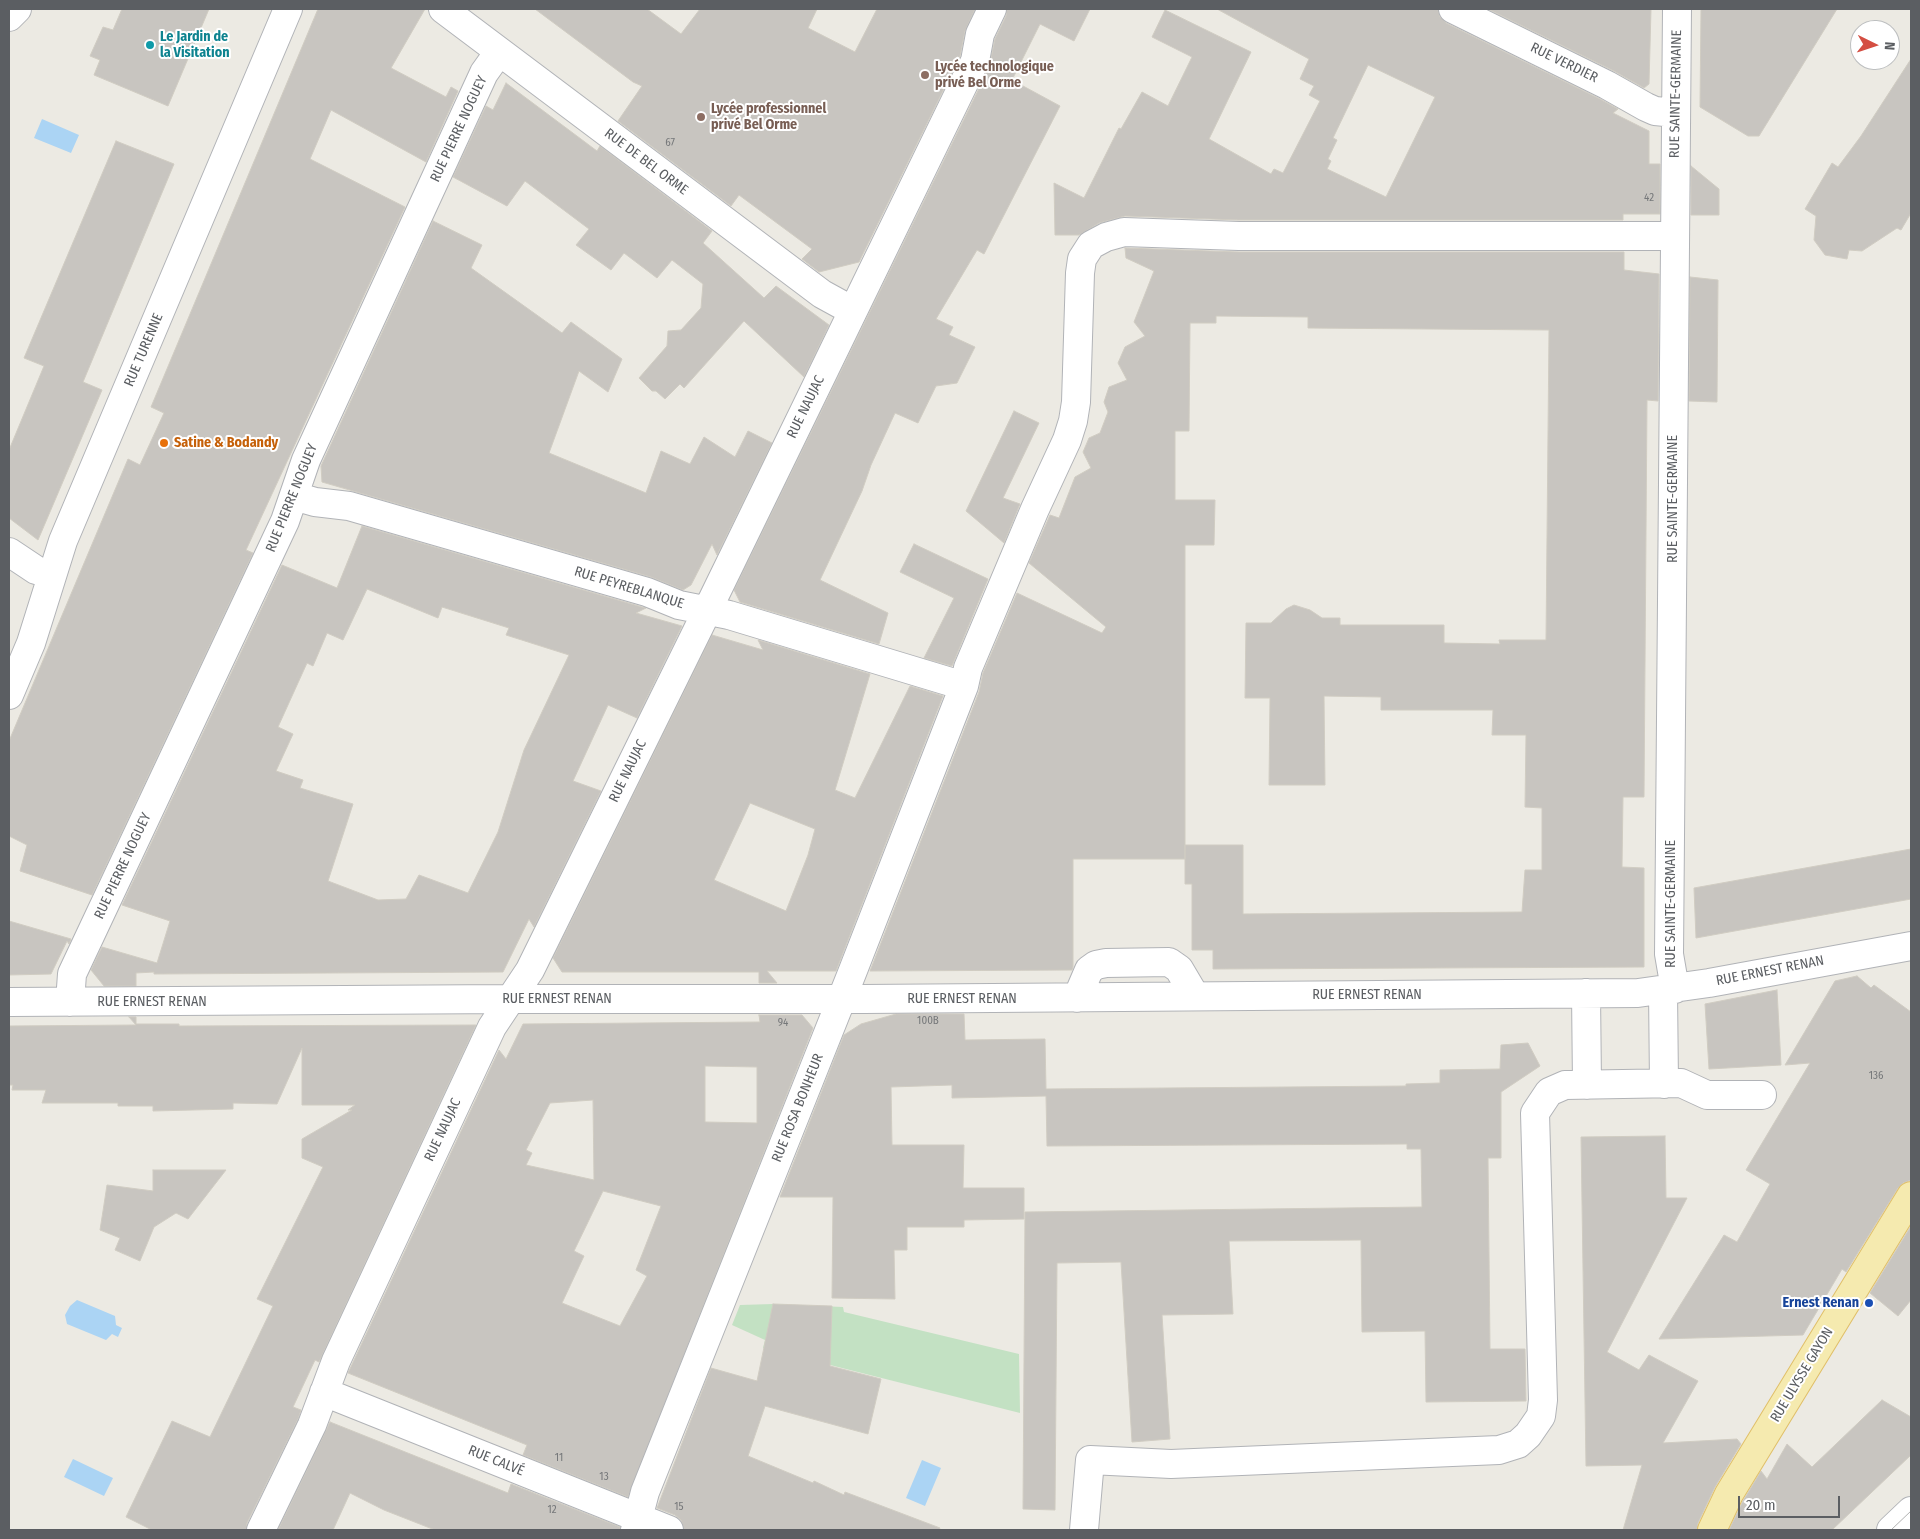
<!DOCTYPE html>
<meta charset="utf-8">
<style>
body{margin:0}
#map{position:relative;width:1920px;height:1539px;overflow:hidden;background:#eceae3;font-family:"Fira Sans Condensed",sans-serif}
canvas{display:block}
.frame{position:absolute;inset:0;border:10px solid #5b5e62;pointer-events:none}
.north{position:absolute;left:1850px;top:20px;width:50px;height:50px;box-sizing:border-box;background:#fff;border:1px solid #bdbfc0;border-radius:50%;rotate:94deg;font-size:14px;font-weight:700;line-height:20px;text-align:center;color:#5b5e62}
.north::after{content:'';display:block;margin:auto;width:18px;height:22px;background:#d44e42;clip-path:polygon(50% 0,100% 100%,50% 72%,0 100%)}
.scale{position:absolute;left:1738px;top:1496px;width:102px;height:22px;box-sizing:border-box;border:2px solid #5b5e62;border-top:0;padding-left:6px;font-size:15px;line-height:18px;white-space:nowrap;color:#5b5e62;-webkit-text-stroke:4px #fff;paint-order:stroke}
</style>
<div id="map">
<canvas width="1920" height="1539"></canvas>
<div class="frame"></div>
<div class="north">N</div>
<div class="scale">20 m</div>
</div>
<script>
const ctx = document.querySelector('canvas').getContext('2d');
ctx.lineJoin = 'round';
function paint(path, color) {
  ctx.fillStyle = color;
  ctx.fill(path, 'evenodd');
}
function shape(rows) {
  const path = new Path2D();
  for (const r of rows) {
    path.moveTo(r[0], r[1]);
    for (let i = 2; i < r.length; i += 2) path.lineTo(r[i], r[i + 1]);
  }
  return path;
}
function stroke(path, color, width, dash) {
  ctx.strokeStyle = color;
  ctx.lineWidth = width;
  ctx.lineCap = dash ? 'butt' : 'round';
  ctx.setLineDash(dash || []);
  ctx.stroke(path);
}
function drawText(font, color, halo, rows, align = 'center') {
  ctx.font = font + ' "Fira Sans Condensed",sans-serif';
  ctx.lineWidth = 4;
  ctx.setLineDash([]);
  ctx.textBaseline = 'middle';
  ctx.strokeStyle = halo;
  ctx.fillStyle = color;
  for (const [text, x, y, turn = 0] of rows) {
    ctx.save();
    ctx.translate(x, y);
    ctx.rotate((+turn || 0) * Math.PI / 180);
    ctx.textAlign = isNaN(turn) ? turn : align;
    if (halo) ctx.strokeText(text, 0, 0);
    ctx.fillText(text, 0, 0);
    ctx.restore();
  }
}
const green = shape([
 [773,1304,843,1307,844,1312,1019,1354,1020,1413,763,1348,765,1340,732,1325,740,1305]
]);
const water = shape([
 [42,119,79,135,71,153,34,138],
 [77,1300,115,1316,116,1325,122,1328,118,1337,112,1334,106,1340,67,1324,65,1315,70,1306],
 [73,1459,113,1478,104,1496,64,1477],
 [922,1460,941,1468,925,1506,906,1498]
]);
const building = shape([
 [122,9,209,9,168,106,94,75,100,60,90,56,103,27,113,30,122,9],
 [318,9,425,9,391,68,446,97,451,87,458,91,426,162,331,110,310,159,405,207,246,550,253,553,92,895,20,871,27,845,9,836,9,741,128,459,140,465,164,413,151,407,318,9],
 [535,9,647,9,681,34,700,9,817,9,808,28,855,52,877,9,975,9,965,31,960,56,859,262,819,272,802,259,812,249,739,195,731,206,618,121,642,86,633,82,535,9],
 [1007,9,1090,9,1074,41,1040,24,1012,80,1060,106,984,254,977,250,936,319,953,327,949,335,975,347,957,383,936,386,918,423,895,413,871,465,862,491,820,580,888,613,879,644,740,602,734,590,989,68,995,39,1006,16,1007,9],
 [1217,9,1438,9,1440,17,1446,23,1600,99,1618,109,1613,113,1649,131,1649,164,1660,164,1660,214,1623,214,1623,220,1239,220,1125,216,1099,223,1079,235,1055,235,1054,183,1084,198,1119,128,1121,129,1142,92,1168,106,1192,57,1152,37,1165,10,1251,52,1209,139,1271,174,1274,169,1283,173,1320,101,1309,95,1314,86,1300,79,1309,59,1217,9],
 [1368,65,1435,97,1386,197,1327,169,1331,161,1328,159,1337,140,1333,138,1368,65],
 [1488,9,1651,9,1649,84,1644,88,1614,71,1488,9],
 [1701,9,1837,9,1759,136,1748,136,1700,107,1701,9],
 [1911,59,1911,213,1901,230,1897,228,1862,251,1849,250,1847,259,1825,255,1814,240,1816,216,1805,209,1832,163,1838,167,1861,136,1911,59],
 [506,83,597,151,600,146,712,231,703,243,764,298,776,286,829,325,804,377,744,321,684,388,680,384,665,399,656,391,652,391,639,378,667,346,668,331,681,330,701,308,703,284,672,260,657,278,624,253,611,270,576,245,589,229,525,181,507,206,453,177,486,106,493,110,506,83],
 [116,141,174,164,83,382,102,390,38,540,9,518,9,450,44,366,24,358,116,141],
 [1691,166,1719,189,1719,215,1691,215,1691,166],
 [433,221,482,245,471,268,562,333,571,322,622,359,608,392,579,371,549,453,646,493,661,451,690,464,704,437,735,457,748,431,772,443,717,555,712,544,691,585,683,590,651,577,322,482,321,466,433,221],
 [1125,248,1239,252,1624,252,1624,270,1659,274,1658,401,1647,400,1644,797,1623,797,1622,867,1644,868,1644,967,1213,969,1213,950,1192,950,1192,884,1185,884,1185,845,1243,845,1243,914,1522,912,1525,870,1542,870,1542,808,1525,807,1526,735,1492,735,1493,710,1381,710,1381,697,1324,696,1325,785,1269,785,1270,698,1245,698,1246,623,1271,623,1286,609,1294,605,1310,610,1322,618,1340,618,1340,625,1444,625,1444,643,1500,644,1499,640,1546,640,1549,330,1308,328,1308,317,1216,316,1216,323,1190,323,1189,431,1175,431,1175,500,1215,500,1214,545,1185,545,1185,859,1073,859,1073,967,1072,970,870,971,979,692,983,673,1017,593,1102,633,1106,627,1029,563,1050,515,1059,518,1075,477,1091,468,1083,452,1089,438,1100,433,1108,412,1104,402,1109,387,1127,380,1118,363,1125,347,1145,336,1134,322,1154,271,1126,258,1125,248],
 [1690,277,1718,280,1717,402,1689,401,1690,277],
 [1014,411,1039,423,1003,498,1020,504,1004,543,966,511,1014,411],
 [362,526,642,607,646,608,636,613,682,626,637,718,608,705,573,781,601,791,534,927,529,919,503,972,154,974,154,972,136,973,136,986,104,986,91,970,102,947,157,963,170,921,122,905,282,565,337,588,362,526],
 [367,589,438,618,442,607,509,628,506,635,569,655,524,750,498,832,468,893,419,875,406,899,378,900,328,881,353,804,300,788,303,780,276,771,293,734,278,727,307,663,313,666,327,633,343,640,367,589],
 [914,544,988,579,952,666,924,658,954,598,900,572,914,544],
 [712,635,763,650,758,640,870,674,835,790,855,798,910,686,943,696,836,971,767,971,777,983,759,983,759,972,562,972,553,958,712,635],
 [750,803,815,829,808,855,786,911,714,880,750,803],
 [1911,849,1911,899,1696,938,1694,888,1911,849],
 [9,921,71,939,69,944,67,941,51,974,9,975,9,921],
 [1857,976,1871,988,1874,985,1911,1012,1911,1180,1903,1183,1898,1188,1846,1272,1842,1269,1803,1335,1659,1339,1724,1235,1737,1242,1770,1184,1746,1170,1810,1063,1785,1065,1835,981,1857,976],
 [1777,990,1781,1065,1709,1069,1705,1004,1777,990],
 [896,1014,964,1014,965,1040,1045,1039,1046,1089,1406,1086,1406,1084,1440,1083,1440,1070,1500,1069,1501,1045,1528,1043,1540,1066,1501,1092,1501,1158,1488,1158,1490,1349,1525,1349,1526,1401,1426,1402,1425,1331,1362,1332,1361,1240,1229,1241,1233,1314,1162,1315,1170,1439,1132,1442,1121,1262,1057,1263,1055,1510,1023,1509,1025,1212,1422,1207,1421,1149,1407,1149,1407,1144,1047,1146,1046,1096,952,1098,952,1085,891,1087,892,1145,964,1145,963,1188,1024,1188,1024,1219,964,1220,964,1227,907,1227,907,1250,894,1250,895,1299,832,1298,833,1197,780,1197,844,1035,861,1024,896,1014],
 [759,1015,802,1015,813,1028,628,1497,523,1455,527,1445,348,1373,499,1050,506,1059,523,1024,760,1022,759,1015],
 [705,1066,757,1067,757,1123,705,1122,705,1066],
 [593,1100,594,1180,526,1165,532,1153,526,1150,550,1103,593,1100],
 [603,1191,661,1206,636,1270,647,1276,620,1326,562,1303,584,1256,574,1251,603,1191],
 [129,1017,136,1017,136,1024,179,1024,179,1026,476,1025,319,1362,315,1360,293,1407,301,1410,298,1419,247,1523,246,1530,152,1530,126,1517,172,1421,210,1437,273,1306,257,1299,323,1167,302,1158,302,1139,352,1110,348,1110,355,1105,302,1105,302,1048,277,1104,233,1103,233,1109,153,1111,153,1106,118,1106,118,1103,42,1103,46,1090,12,1090,13,1085,9,1085,9,1026,136,1025,129,1017],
 [1665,1136,1666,1198,1687,1198,1607,1352,1639,1370,1649,1355,1698,1381,1663,1443,1737,1439,1741,1444,1715,1487,1698,1523,1697,1530,1623,1530,1642,1465,1586,1466,1581,1137,1665,1136],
 [153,1170,226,1170,188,1219,176,1213,154,1227,140,1261,115,1250,120,1238,100,1230,103,1211,107,1185,153,1191,153,1170],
 [1911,1226,1911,1300,1898,1316,1870,1293,1911,1226],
 [773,1304,832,1306,830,1366,881,1379,868,1434,765,1406,748,1456,813,1483,814,1481,844,1495,845,1492,940,1528,939,1530,684,1530,681,1520,675,1515,657,1508,711,1368,757,1381,773,1304],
 [1882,1400,1911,1417,1911,1455,1832,1530,1729,1530,1743,1501,1761,1471,1767,1479,1787,1444,1812,1467,1882,1400],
 [330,1422,508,1493,511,1484,620,1527,620,1530,435,1530,384,1510,350,1493,333,1530,278,1530,330,1422]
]);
const minor = shape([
 [443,9,822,294,853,311],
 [1453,9,1607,85,1646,107,1655,111,1676,113],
 [9,17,17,9],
 [294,496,315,502,349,506,647,592,679,605,729,615,964,686],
 [9,552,36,570,52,575],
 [9,695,31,643,63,541,288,9],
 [1675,989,1669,954,1677,9],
 [1663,990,1664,1084],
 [1586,993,1587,1085],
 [1077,998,1089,970,1096,965,1106,963,1169,962,1179,969,1195,996],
 [9,1002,511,999,863,999,1638,993,1709,983,1911,946],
 [70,1002,72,974,285,521,306,460,484,73,499,52],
 [324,1392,669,1530],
 [261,1530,312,1425,336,1361,492,1027,530,970,707,611,965,81,975,61,980,34,992,9],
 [635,1530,645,1492,852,973,964,686,968,668,1035,509,1067,440,1073,421,1076,402,1080,273,1082,259,1091,245,1106,237,1124,232,1239,236,1675,236],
 [1084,1530,1090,1460,1171,1464,1499,1450,1518,1444,1528,1435,1541,1416,1543,1400,1535,1113,1549,1092,1565,1085,1681,1083,1707,1095,1762,1095],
 [1891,1530,1911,1511]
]);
const major = shape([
 [1712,1530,1729,1494,1911,1196]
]);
const tram = shape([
 [1891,1530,1911,1511]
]);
const markers = [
 [150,45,5,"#0f9aa8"],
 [925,75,5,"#8d6e63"],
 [701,117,5,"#8d6e63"],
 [164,443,5,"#e8710a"],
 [1869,1303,5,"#1a4fb4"]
];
const numberNames = [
 ["67",670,143],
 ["42",1649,198],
 ["100B",928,1021],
 ["94",783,1023],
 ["136",1876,1076],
 ["11",559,1458],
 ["13",604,1477],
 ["15",679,1507],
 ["12",552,1510]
];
const cultureNames = [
 ["Le Jardin de",160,37],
 ["la Visitation",160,53]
];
const streetNames = [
 ["RUE VERDIER",1564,63,26],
 ["RUE SAINTE-GERMAINE",1676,94,-89],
 ["RUE PIERRE NOGUEY",459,129,-65],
 ["RUE DE BEL ORME",646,162,37],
 ["RUE TURENNE",144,350,-67],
 ["RUE NAUJAC",806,407,-64],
 ["RUE PIERRE NOGUEY",292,498,-68],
 ["RUE SAINTE-GERMAINE",1673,499,-90],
 ["RUE PEYREBLANQUE",629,588,17],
 ["RUE NAUJAC",628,771,-64],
 ["RUE PIERRE NOGUEY",123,866,-65],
 ["RUE SAINTE-GERMAINE",1671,904,-90],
 ["RUE ERNEST RENAN",1770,971,-11],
 ["RUE ERNEST RENAN",1367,995],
 ["RUE ERNEST RENAN",557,999],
 ["RUE ERNEST RENAN",962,999],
 ["RUE ERNEST RENAN",152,1002],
 ["RUE ROSA BONHEUR",798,1108,-68],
 ["RUE NAUJAC",443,1130,-65],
 ["RUE ULYSSE GAYON",1802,1375,-59],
 ["RUE CALVÉ",496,1461,22]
];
const educationNames = [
 ["Lycée technologique",935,67],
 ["privé Bel Orme",935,83],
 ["Lycée professionnel",711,109],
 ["privé Bel Orme",711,125]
];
const foodNames = [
 ["Satine & Bodandy",174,443]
];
const transitNames = [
 ["Ernest Renan",1859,1303]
];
paint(green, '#c3e1c3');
paint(water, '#abd4f4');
paint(building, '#c8c5c0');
stroke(building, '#d0ccc2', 1);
stroke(minor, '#b1b3b7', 30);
stroke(major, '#e0bf68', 30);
stroke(minor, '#fff', 28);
stroke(major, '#f5eaaf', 28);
stroke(tram, '#b1b2b2', 1);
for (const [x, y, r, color] of markers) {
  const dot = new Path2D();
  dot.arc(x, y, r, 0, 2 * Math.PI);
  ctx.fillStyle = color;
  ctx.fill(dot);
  stroke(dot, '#fff', 2);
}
drawText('11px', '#76787a', null, numberNames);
drawText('bold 14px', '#0d838f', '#fff', cultureNames, 'left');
drawText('14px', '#5b5e62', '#fff', streetNames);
drawText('bold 14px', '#785e54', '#fff', educationNames, 'left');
drawText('bold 14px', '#c56008', '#fff', foodNames, 'left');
drawText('bold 14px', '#164399', '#fff', transitNames, 'right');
</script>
